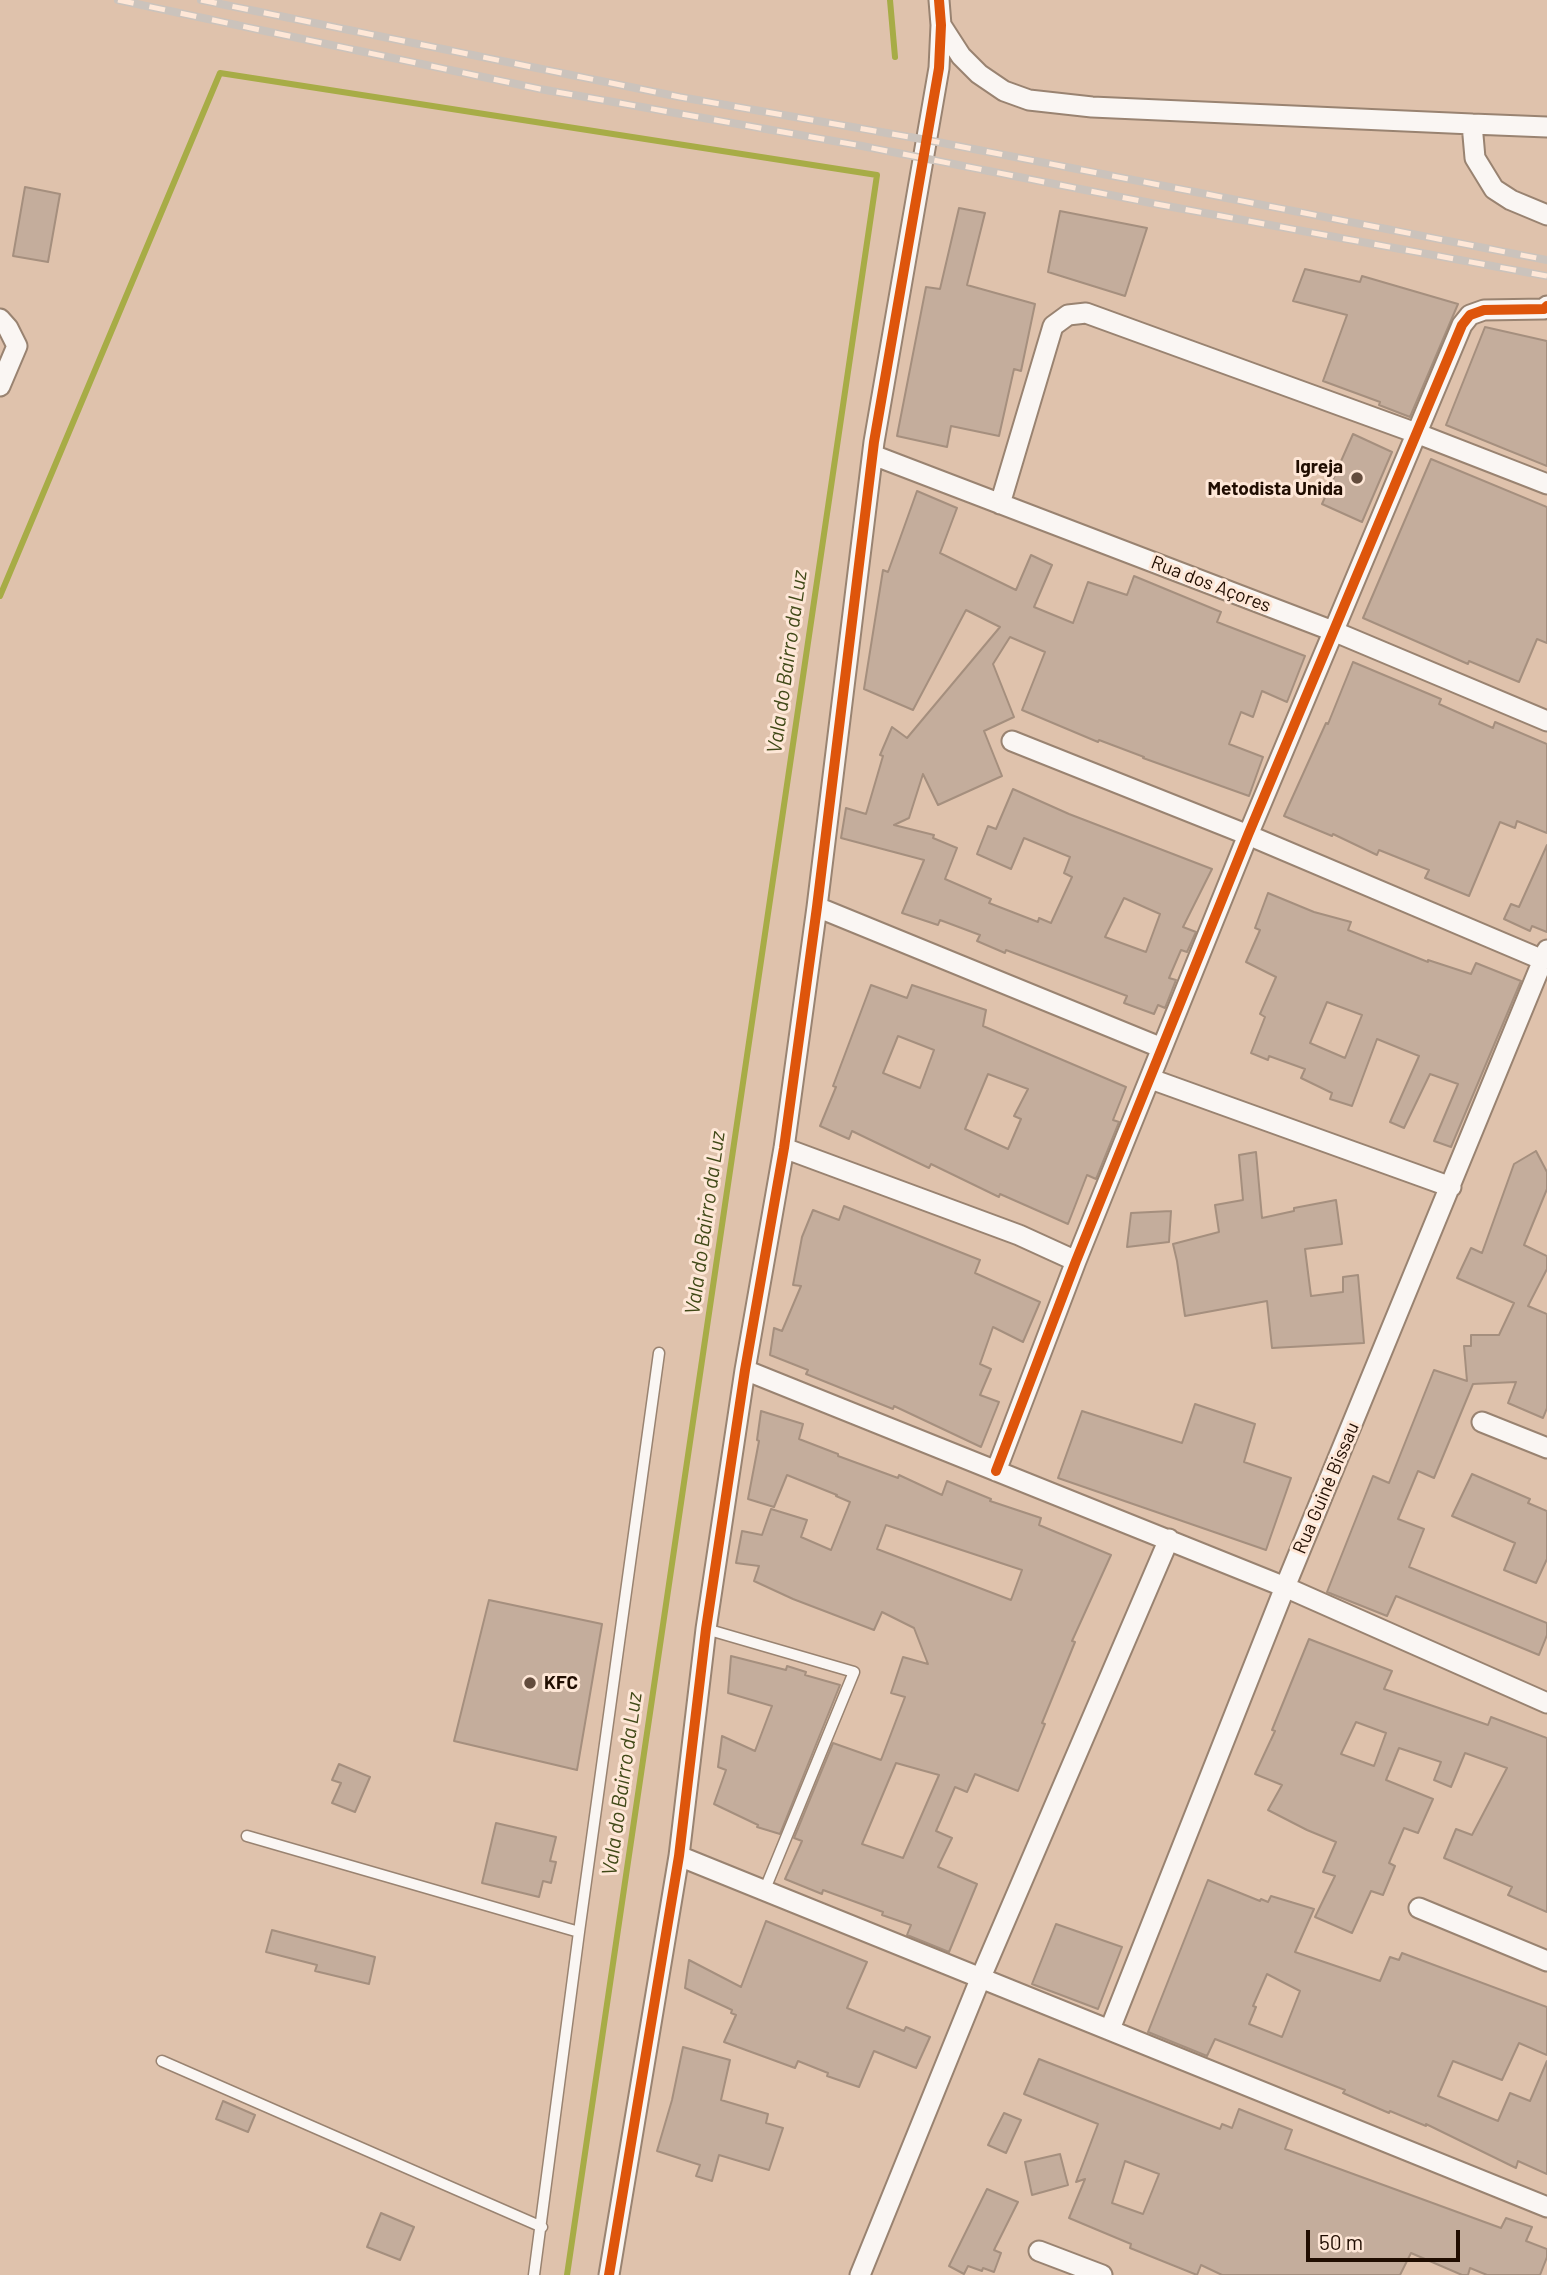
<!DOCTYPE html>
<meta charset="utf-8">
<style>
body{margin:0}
#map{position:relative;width:1547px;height:2275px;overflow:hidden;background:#dfc2ac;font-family:Barlow,sans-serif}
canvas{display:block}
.scale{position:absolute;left:1306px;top:2230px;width:154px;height:32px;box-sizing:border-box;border:4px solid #200d01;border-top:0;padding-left:9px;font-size:21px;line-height:24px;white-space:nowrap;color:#200d01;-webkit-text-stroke:5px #fee7d7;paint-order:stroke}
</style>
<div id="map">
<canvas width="1547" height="2275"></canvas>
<div class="scale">50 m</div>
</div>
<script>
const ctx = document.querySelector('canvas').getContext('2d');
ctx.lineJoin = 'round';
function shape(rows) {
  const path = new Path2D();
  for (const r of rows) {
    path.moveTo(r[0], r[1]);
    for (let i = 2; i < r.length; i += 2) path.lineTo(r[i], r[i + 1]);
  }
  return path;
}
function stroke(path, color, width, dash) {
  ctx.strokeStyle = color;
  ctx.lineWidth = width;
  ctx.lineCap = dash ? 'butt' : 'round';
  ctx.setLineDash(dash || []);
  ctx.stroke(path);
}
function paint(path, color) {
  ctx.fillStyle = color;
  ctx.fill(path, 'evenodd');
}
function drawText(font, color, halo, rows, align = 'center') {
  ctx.font = font + ' Barlow,sans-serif';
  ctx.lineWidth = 6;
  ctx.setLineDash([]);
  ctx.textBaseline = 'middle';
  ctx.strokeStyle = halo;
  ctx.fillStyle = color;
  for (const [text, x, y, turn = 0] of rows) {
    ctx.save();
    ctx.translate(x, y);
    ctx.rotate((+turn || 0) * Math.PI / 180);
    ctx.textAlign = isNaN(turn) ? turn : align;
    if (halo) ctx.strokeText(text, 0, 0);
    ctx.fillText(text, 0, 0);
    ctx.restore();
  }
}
const stream = shape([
 [890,0,895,57],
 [0,596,220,73,877,175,567,2275]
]);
const building = shape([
 [25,187,60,194,48,262,13,256,25,187],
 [959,208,985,213,967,285,1035,304,1021,371,1014,369,999,436,951,426,947,447,897,436,926,287,940,289,959,208],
 [1060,211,1147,228,1125,296,1048,272,1060,211],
 [1305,269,1360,282,1362,276,1458,304,1410,417,1379,405,1380,402,1323,381,1347,315,1293,301,1305,269],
 [1485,327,1547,341,1547,466,1446,425,1485,327],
 [1353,434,1392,452,1362,522,1322,504,1353,434],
 [1431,459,1547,507,1547,643,1537,639,1519,682,1469,661,1468,664,1363,618,1431,459],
 [917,491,957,508,940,553,1016,590,1031,555,1052,565,1034,607,1073,623,1088,582,1127,595,1134,576,1221,612,1217,622,1305,656,1287,702,1262,691,1253,717,1241,712,1229,744,1263,757,1249,796,1143,758,1144,757,1099,740,1098,742,1022,710,1045,652,1010,637,993,664,1014,717,984,731,1002,776,938,805,923,774,909,818,894,825,934,835,933,838,957,848,945,879,991,899,989,903,1038,922,1039,918,1051,923,1072,877,1064,873,1070,857,1024,838,1011,869,977,854,988,826,996,829,1013,789,1069,814,1212,869,1183,927,1196,932,1187,952,1181,950,1169,978,1176,980,1165,1008,1158,1005,1154,1014,1124,1003,1127,996,1006,950,1005,953,977,941,980,935,940,920,938,925,902,913,924,860,841,838,846,808,866,814,883,756,880,755,892,727,907,738,1000,627,966,610,913,710,864,689,883,570,888,572,917,491],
 [1124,898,1160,914,1146,952,1105,937,1124,898],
 [1353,662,1441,699,1439,704,1493,728,1495,722,1547,744,1547,833,1517,821,1515,828,1500,822,1469,896,1425,878,1429,870,1379,850,1377,855,1333,834,1332,836,1284,816,1326,723,1328,724,1353,662],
 [1547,845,1547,932,1532,926,1530,931,1504,919,1511,904,1519,907,1547,845],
 [1268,893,1314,912,1351,922,1348,930,1428,962,1428,960,1471,974,1476,963,1521,981,1451,1147,1434,1141,1458,1084,1430,1074,1404,1128,1390,1122,1419,1056,1377,1039,1352,1106,1330,1099,1332,1093,1301,1078,1305,1069,1269,1056,1268,1060,1251,1053,1265,1017,1260,1014,1276,977,1246,962,1260,930,1255,928,1268,893],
 [1327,1002,1362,1015,1345,1058,1310,1043,1327,1002],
 [871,985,907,998,912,985,986,1010,983,1026,1126,1087,1113,1120,1119,1122,1096,1179,1087,1175,1068,1224,1000,1194,999,1197,931,1164,929,1168,852,1131,849,1139,820,1126,836,1087,833,1086,871,985],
 [898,1036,934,1050,920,1088,883,1073,898,1036],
 [988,1074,1028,1089,1014,1116,1021,1119,1008,1149,965,1129,988,1074],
 [1536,1151,1547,1172,1547,1189,1524,1245,1547,1256,1547,1269,1528,1306,1547,1314,1547,1408,1543,1418,1508,1403,1516,1382,1473,1384,1434,1478,1418,1471,1398,1519,1424,1529,1409,1567,1547,1623,1547,1635,1539,1655,1396,1596,1387,1616,1327,1592,1373,1476,1389,1483,1434,1370,1467,1381,1464,1346,1471,1346,1471,1335,1499,1335,1514,1303,1457,1278,1471,1248,1482,1253,1514,1164,1536,1151],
 [1256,1152,1262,1218,1294,1211,1294,1208,1336,1200,1342,1244,1305,1249,1311,1296,1343,1292,1343,1277,1358,1275,1364,1343,1272,1348,1267,1301,1185,1316,1177,1261,1173,1244,1219,1232,1215,1205,1243,1200,1239,1155,1256,1152],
 [844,1206,980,1260,975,1273,1040,1302,1023,1342,993,1327,980,1364,991,1369,980,1395,999,1402,981,1447,894,1406,893,1409,806,1374,808,1370,770,1355,774,1328,782,1331,801,1286,793,1285,802,1237,813,1210,839,1220,844,1206],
 [1171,1211,1169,1242,1127,1247,1131,1213,1171,1211],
 [1195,1404,1255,1424,1244,1462,1291,1478,1266,1550,1058,1478,1082,1411,1182,1443,1195,1404],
 [761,1411,803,1424,799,1439,838,1454,838,1456,898,1478,899,1475,942,1495,947,1481,991,1499,990,1501,1041,1518,1039,1525,1111,1555,1072,1641,1075,1642,1042,1723,1045,1724,1018,1791,975,1774,967,1792,955,1787,936,1831,952,1838,938,1867,977,1884,949,1952,907,1935,911,1925,882,1915,883,1912,823,1890,822,1894,785,1879,802,1841,794,1838,833,1743,881,1760,905,1697,891,1693,903,1657,928,1664,914,1628,882,1612,874,1630,793,1599,754,1581,759,1566,736,1563,742,1531,762,1535,771,1509,807,1520,801,1537,831,1550,850,1502,836,1496,837,1495,787,1475,774,1507,748,1499,759,1441,757,1440,761,1411],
 [886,1525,1022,1570,1011,1600,877,1549,886,1525],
 [896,1763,939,1775,903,1858,862,1844,896,1763],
 [1472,1474,1530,1499,1528,1503,1547,1511,1547,1559,1536,1583,1504,1570,1515,1543,1452,1516,1472,1474],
 [489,1600,602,1624,577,1770,454,1741,489,1600],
 [1309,1639,1392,1671,1384,1689,1488,1725,1491,1717,1547,1738,1547,1912,1508,1895,1512,1887,1444,1858,1456,1829,1472,1835,1507,1768,1465,1753,1451,1787,1434,1780,1441,1762,1399,1748,1386,1780,1433,1799,1418,1833,1404,1828,1389,1863,1395,1866,1383,1895,1371,1891,1352,1933,1315,1917,1335,1876,1323,1872,1336,1842,1307,1830,1268,1810,1282,1785,1255,1774,1275,1731,1272,1730,1309,1639],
 [1356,1722,1386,1733,1374,1766,1341,1754,1356,1722],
 [731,1656,786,1670,787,1666,806,1672,805,1675,840,1685,780,1834,757,1827,758,1825,714,1804,726,1770,718,1767,722,1736,755,1751,772,1706,728,1693,731,1656],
 [339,1764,370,1777,355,1812,332,1803,341,1783,332,1780,339,1764],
 [496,1823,556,1837,550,1861,556,1862,551,1883,543,1881,539,1897,482,1883,496,1823],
 [1208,1880,1260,1901,1261,1899,1268,1902,1271,1896,1314,1909,1295,1952,1380,1981,1390,1957,1399,1960,1402,1953,1547,2007,1547,2055,1519,2043,1502,2080,1453,2061,1438,2096,1498,2121,1510,2093,1530,2101,1547,2061,1547,2174,1518,2161,1516,2168,1426,2124,1426,2126,1390,2111,1389,2113,1343,2093,1345,2090,1215,2039,1207,2056,1148,2032,1208,1880],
 [1267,1974,1300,1991,1282,2037,1249,2024,1256,2007,1253,2006,1267,1974],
 [766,1921,867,1962,847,2008,904,2031,906,2027,930,2037,916,2068,874,2051,859,2087,827,2076,828,2073,798,2061,795,2068,724,2042,736,2015,731,2013,732,2010,685,1988,689,1960,741,1987,766,1921],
 [1056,1924,1122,1947,1098,2009,1032,1984,1056,1924],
 [272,1930,375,1957,369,1984,315,1971,317,1965,266,1952,272,1930],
 [683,2047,730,2060,721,2100,768,2114,766,2123,783,2128,769,2170,719,2155,712,2181,696,2176,700,2165,657,2151,672,2100,683,2047],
 [1039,2059,1220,2129,1222,2124,1232,2128,1239,2109,1292,2130,1285,2149,1501,2228,1506,2218,1532,2227,1526,2241,1547,2249,1547,2257,1540,2275,1487,2275,1470,2268,1468,2275,1462,2275,1411,2253,1400,2275,1222,2275,1201,2265,1197,2275,1130,2248,1131,2244,1069,2218,1085,2179,1076,2182,1098,2124,1024,2094,1039,2059],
 [1125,2161,1159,2174,1143,2214,1112,2203,1125,2161],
 [223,2101,255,2115,248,2132,216,2119,223,2101],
 [1004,2113,1021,2120,1006,2153,988,2145,1004,2113],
 [1060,2154,1068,2185,1032,2195,1025,2162,1060,2154],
 [987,2189,1018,2202,994,2250,1001,2253,994,2272,983,2268,982,2271,968,2266,964,2274,949,2266,987,2189],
 [381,2213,414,2227,400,2260,367,2247,381,2213]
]);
const service = shape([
 [706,1629,854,1672,765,1889],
 [247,1836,579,1932],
 [162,2061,542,2227],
 [534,2275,579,1932,659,1353]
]);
const minor = shape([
 [941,25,961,56,979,74,1004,91,1029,100,1092,107,1472,124,1475,158,1494,189,1511,200,1547,215],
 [1472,124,1547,127],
 [0,319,8,328,17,346,0,386],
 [873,455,1333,631,1547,721],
 [1000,504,1053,326,1068,315,1086,313,1416,433,1547,484],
 [1012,741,1248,835,1543,960],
 [817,907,1162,1048],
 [1151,1079,1451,1187],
 [784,1148,1019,1235,1076,1261],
 [745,1370,1285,1587,1547,1703],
 [1482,1422,1547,1448],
 [996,1471,1076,1261,1248,835,1462,325,1470,315,1484,310,1544,309,1547,306],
 [679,1856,1547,2207],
 [1419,1908,1547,1961],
 [1110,2029,1285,1587,1547,950],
 [1039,2251,1102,2275],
 [609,2275,679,1856,706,1629,745,1370,784,1148,817,907,874,442,939,68,941,25,939,0],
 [860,2275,981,1977,1169,1539]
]);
const rail = shape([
 [118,0,540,89,862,146,1156,204,1547,276],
 [201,0,680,97,927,140,1547,260]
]);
const cycleway = shape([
 [996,1471,1076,1261,1248,835,1462,325,1470,315,1484,310,1544,309,1547,306],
 [609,2275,679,1856,706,1629,745,1370,784,1148,817,907,874,442,939,68,941,25,939,0]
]);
const markers = [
 [1357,478,7,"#634c3d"],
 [530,1683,7,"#634c3d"]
];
const poiNames = [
 ["Igreja",1343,467],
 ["Metodista Unida",1343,489],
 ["KFC",544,1683,"left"]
];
const streetNames = [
 ["Rua dos Açores",1211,584,21],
 ["Rua Guiné Bissau",1326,1488,-67]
];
const waterNames = [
 ["Vala do Bairro da Luz",787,662,-82],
 ["Vala do Bairro da Luz",705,1223,-82],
 ["Vala do Bairro da Luz",622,1784,-82]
];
stroke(stream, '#a7ac46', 6);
paint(building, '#c4ad9c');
stroke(building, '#a58f7e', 2);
stroke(service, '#998371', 13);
stroke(minor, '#998371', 23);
stroke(service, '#faf6f3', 10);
stroke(minor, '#faf6f3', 19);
stroke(rail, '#cbc3bc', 8);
stroke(rail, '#fee7d7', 5, [16]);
stroke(cycleway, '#de550b', 10);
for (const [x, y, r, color] of markers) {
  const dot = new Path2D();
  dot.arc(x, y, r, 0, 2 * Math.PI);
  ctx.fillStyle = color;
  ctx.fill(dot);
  stroke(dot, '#fee7d7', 2.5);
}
drawText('bold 19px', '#200d01', '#fee7d7', poiNames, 'right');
drawText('19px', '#200d01', '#fee7d7', streetNames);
drawText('italic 21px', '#3f4816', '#fee7d7', waterNames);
</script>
